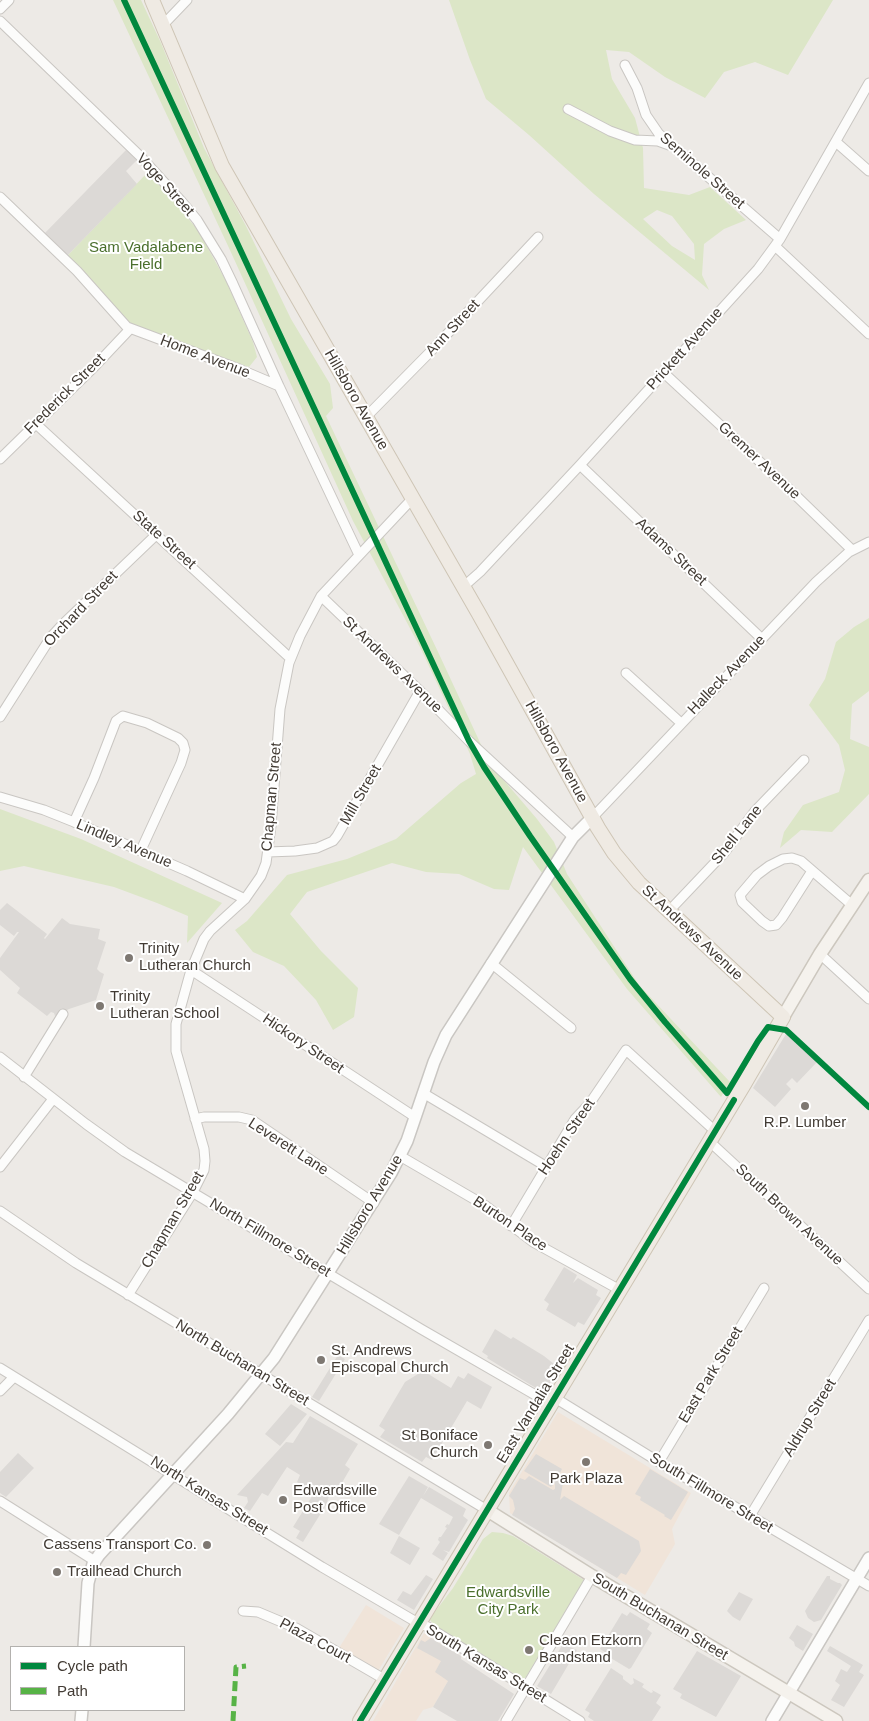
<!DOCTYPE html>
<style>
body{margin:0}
#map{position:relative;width:869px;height:1721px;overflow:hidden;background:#edeae6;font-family:Arial,sans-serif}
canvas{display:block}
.legend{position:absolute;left:10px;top:1646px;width:175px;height:65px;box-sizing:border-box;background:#fff;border:1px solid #b3b1ae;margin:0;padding:6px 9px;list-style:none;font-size:15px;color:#423b34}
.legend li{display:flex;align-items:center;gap:10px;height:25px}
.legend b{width:25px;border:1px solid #b3b1ae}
</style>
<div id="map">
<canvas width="869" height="1721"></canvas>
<ul class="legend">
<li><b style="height:6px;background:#00873e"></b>Cycle path</li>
<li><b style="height:6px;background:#57b346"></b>Path</li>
</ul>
</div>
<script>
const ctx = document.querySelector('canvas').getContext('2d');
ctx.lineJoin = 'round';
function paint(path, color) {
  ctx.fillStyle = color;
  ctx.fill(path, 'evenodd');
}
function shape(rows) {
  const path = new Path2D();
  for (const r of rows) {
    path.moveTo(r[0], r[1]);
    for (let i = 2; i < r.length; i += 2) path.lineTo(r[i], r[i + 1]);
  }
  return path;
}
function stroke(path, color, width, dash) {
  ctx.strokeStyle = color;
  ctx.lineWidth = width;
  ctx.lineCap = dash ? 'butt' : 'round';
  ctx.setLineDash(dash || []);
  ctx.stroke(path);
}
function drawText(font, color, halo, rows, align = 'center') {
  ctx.font = font + ' Arial,sans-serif';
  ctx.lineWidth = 4;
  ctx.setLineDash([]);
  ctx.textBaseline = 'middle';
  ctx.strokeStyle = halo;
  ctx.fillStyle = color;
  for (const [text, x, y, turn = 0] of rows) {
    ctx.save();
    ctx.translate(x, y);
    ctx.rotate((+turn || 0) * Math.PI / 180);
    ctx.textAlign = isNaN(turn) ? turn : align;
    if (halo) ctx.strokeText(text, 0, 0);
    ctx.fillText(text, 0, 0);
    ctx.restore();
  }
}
const commercial = shape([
 [558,1412,691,1493,672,1529,675,1544,645,1595,510,1513,509,1493],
 [366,1605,404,1628,378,1671,339,1648],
 [424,1633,462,1657,433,1707,423,1710,416,1721,373,1721]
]);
const green = shape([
 [113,0,141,0,161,43,204,148,246,226,291,319,330,384,333,408,326,416,439,654,490,764,537,819,554,842,567,874,639,985,730,1082,721,1097,627,989,523,847,509,890,494,889,459,874,426,872,392,863,307,892,290,914,321,951,358,988,354,1017,333,1030,316,1000,301,984,284,966,253,952,235,930,247,921,287,875,347,859,396,839,461,783,476,774,470,754,421,649,353,521,229,248],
 [449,0,833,0,788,75,755,62,724,72,705,98,665,77,629,52,606,50,612,79,635,118,643,148,644,188,689,195,710,187,746,220,724,229,704,244,702,275,709,290,594,194,529,135,486,99,470,60],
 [657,210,672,216,694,244,695,260,672,246,643,219],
 [148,172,198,230,226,281,253,342,257,357,249,367,133,326,67,256],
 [869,618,869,691,852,704,850,739,869,747,869,794,832,832,801,830,780,848,784,832,803,805,839,792,845,770,839,745,809,705,825,679,836,642,854,627],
 [0,809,81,839,222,903,187,943,188,916,157,903,114,887,24,866,0,871],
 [492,1532,503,1533,513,1536,584,1580,526,1677,523,1679,455,1638,433,1624,430,1620,434,1613,453,1588,483,1539]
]);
const parking = shape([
 [126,150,137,160,126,171,137,184,67,256,44,234],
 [7,903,47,934,44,938,45,939,62,918,70,924,100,929,98,939,106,942,97,969,100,972,104,974,96,1000,69,1009,55,1016,54,1013,51,1012,47,1016,17,993,20,988,0,970,0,958,19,932,17,932,14,936,0,925,0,910],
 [786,1034,817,1062,797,1083,792,1078,786,1084,791,1089,775,1107,753,1088],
 [564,1267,577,1275,573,1283,578,1278,598,1290,596,1295,601,1298,584,1325,578,1322,575,1327,546,1310,549,1304,544,1300],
 [495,1329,511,1339,513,1337,544,1356,559,1368,544,1393,487,1358,488,1356,482,1352],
 [338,1355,345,1359,319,1401,312,1397],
 [425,1372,451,1388,458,1376,464,1379,468,1373,492,1387,481,1409,467,1401,432,1460,426,1457,422,1462,380,1437,385,1430,379,1426,405,1382,418,1374],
 [291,1404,307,1414,280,1446,265,1434],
 [310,1416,358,1444,345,1465,350,1469,336,1493,331,1490,326,1505,303,1542,296,1538,300,1531,293,1527,314,1493,297,1482,300,1475,287,1467,268,1496,262,1493,250,1511,244,1508,248,1502,247,1497,237,1495,286,1442,293,1443],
 [18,1453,34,1468,6,1497,0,1493,0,1472],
 [536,1454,562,1469,559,1475,563,1483,560,1500,564,1496,639,1541,641,1551,626,1575,621,1573,617,1578,512,1515,515,1509,513,1500,509,1496,520,1478,525,1480,529,1476,553,1490,555,1489,555,1483,551,1487,524,1471],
 [650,1469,688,1492,671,1520,664,1516,665,1515,640,1500,641,1497,635,1494],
 [409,1476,428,1487,423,1496,429,1487,466,1509,463,1516,468,1520,449,1552,443,1550,448,1553,443,1561,432,1554,440,1542,438,1540,439,1537,441,1537,447,1528,445,1527,447,1524,449,1525,453,1517,421,1498,399,1535,379,1524],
 [399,1536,420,1548,410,1565,390,1553],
 [426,1575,433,1579,414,1610,397,1600,403,1591,411,1595],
 [827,1576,830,1576,830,1579,838,1583,840,1583,842,1585,821,1620,814,1622,808,1618,805,1611],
 [739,1592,753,1599,740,1621,733,1617,727,1611],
 [630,1612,650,1624,647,1629,652,1633,631,1668,629,1669,604,1654,605,1652,600,1649,622,1613,627,1616],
 [797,1625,813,1634,803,1651,795,1646,794,1642,789,1638],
 [431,1638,461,1656,461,1659,514,1694,498,1721,457,1721,433,1707,448,1681,435,1672,441,1661,417,1648,421,1640,425,1642],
 [563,1644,577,1650,551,1694,537,1686],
 [830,1646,863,1665,859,1672,864,1675,844,1707,831,1700,840,1685,835,1681,841,1669,847,1672,851,1666,827,1651],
 [697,1651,741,1676,716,1717,680,1698,682,1694,673,1689],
 [611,1668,623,1676,623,1679,631,1685,634,1683,633,1678,644,1684,642,1687,651,1693,653,1692,652,1690,661,1695,656,1703,661,1707,652,1721,594,1721,588,1717,590,1713,585,1710]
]);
const minor = shape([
 [0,9,9,0],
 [0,21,141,157,182,202,197,220,221,259,233,284,279,386],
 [163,25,187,0],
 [625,65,637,88,646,115,659,134,780,239],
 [568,109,610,131,635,140,658,141,669,145],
 [836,142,869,171],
 [0,197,77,271,127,327,239,369,279,386,359,555],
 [775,246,869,334],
 [664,373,786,486,852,550],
 [366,417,434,348,538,237],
 [36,424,290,658],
 [0,459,96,365,130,329],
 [580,465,762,639],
 [463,587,480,572,580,465,758,269,780,239,869,83],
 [321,596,420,691,469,741,573,837],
 [626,673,681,723],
 [0,717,51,637,62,625,157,534],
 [0,797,44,810,74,822,187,871,245,899],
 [592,818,816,582,849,552,869,542],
 [74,822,94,778,116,721,123,716,147,723,178,738,183,743,185,750,181,763,141,850],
 [268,852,295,851,317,848,333,841,337,836,420,691],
 [812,871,782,918,776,925,769,926,762,921,742,902,740,895,757,875,769,866,783,859,792,858,801,861,852,905],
 [669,911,724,853,755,811,804,760],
 [820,954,869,999],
 [491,963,571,1028],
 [191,970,415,1117],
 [0,1057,86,1124,125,1152,421,1329,551,1404],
 [24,1077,63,1014],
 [423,1093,547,1167],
 [195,1119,204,1117,239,1117,252,1120,374,1203],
 [709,1141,869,1289],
 [400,1156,486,1206,533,1242,620,1290],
 [0,1167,53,1099],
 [0,1211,76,1263,487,1510],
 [511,1226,575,1119,590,1103,626,1050,715,1131],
 [128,1295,193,1192,204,1170,205,1161,204,1149,176,1051,176,1024,191,970,204,939,210,931,245,899,261,876,266,863,271,826,280,709,289,663,300,636,321,596,412,499],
 [0,1368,322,1567,418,1623,428,1627,580,1721],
 [0,1391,14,1377],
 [555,1398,659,1462,869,1586],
 [659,1462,764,1288],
 [0,1501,95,1561],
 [750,1516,869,1320],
 [243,1611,258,1612,296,1628,384,1679],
 [506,1721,592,1576]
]);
const tertiary = shape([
 [84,1647,88,1583,93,1564,99,1555,228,1414,274,1358,391,1173,407,1141,434,1062,446,1035,573,837,592,818],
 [81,1721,82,1710],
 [772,1721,869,1558]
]);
const secondary = shape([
 [783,1017,820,954,869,880],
 [487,1510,592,1576,836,1721]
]);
const primary = shape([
 [152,0,222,166,479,614,598,828,614,853,639,883,783,1017,743,1086,360,1721]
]);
const quiet = shape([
 [233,1721,236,1667,246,1666]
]);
const cycleway = shape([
 [124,0,469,741,484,767,530,836,630,979,665,1022,727,1093,758,1041,768,1027,786,1030,869,1107],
 [360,1721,734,1100]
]);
const markers = [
 [129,958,5,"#7e7872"],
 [100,1006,5,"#7e7872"],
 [805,1106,5,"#7e7872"],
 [321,1360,5,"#7e7872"],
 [488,1445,5,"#7e7872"],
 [586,1462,5,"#7e7872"],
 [283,1500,5,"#7e7872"],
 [207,1545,5,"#7e7872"],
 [57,1572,5,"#7e7872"],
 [529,1650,5,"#7e7872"]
];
const streetNames = [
 ["Seminole Street",702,171,41],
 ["Voge Street",165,185,48],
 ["Ann Street",453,328,-47],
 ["Prickett Avenue",685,349,-48],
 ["Home Avenue",205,357,21],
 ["Frederick Street",65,394,-45],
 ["Hillsboro Avenue",356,400,60],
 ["Gremer Avenue",759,461,43],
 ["State Street",164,540,42],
 ["Adams Street",671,552,43],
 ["Orchard Street",81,609,-46],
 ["St Andrews Avenue",392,665,44],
 ["Halleck Avenue",727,675,-46],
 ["Hillsboro Avenue",556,752,61],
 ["Mill Street",361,795,-60],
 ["Chapman Street",272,797,-85],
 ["Shell Lane",737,835,-51],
 ["Lindley Avenue",124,844,23],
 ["St Andrews Avenue",692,933,43],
 ["Hickory Street",303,1044,34],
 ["Hoehn Street",567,1137,-56],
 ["Leverett Lane",288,1147,33],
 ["Hillsboro Avenue",370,1205,-59],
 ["South Brown Avenue",789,1215,43],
 ["Chapman Street",173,1220,-60],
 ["Burton Place",510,1224,34],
 ["North Fillmore Street",270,1238,31],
 ["North Buchanan Street",242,1363,31],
 ["East Park Street",711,1375,-59],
 ["East Vandalia Street",536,1404,-59],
 ["Aldrup Street",810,1418,-59],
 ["South Fillmore Street",711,1493,31],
 ["North Kansas Street",209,1496,32],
 ["South Buchanan Street",660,1617,31],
 ["Plaza Court",315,1641,28],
 ["South Kansas Street",486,1664,31]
];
const parkNames = [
 ["Sam Vadalabene",146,248],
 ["Field",146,265],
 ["Edwardsville",508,1593],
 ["City Park",508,1610]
];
const poiNames = [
 ["Trinity",139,949],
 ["Lutheran Church",139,966],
 ["Trinity",110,997],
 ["Lutheran School",110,1014],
 ["R.P. Lumber",805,1123,"center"],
 ["St. Andrews",331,1351],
 ["Episcopal Church",331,1368],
 ["St Boniface",478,1436,"right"],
 ["Church",478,1453,"right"],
 ["Park Plaza",586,1479,"center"],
 ["Edwardsville",293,1491],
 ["Post Office",293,1508],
 ["Cassens Transport Co.",197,1545,"right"],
 ["Trailhead Church",67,1572],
 ["Cleaon Etzkorn",539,1641],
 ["Bandstand",539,1658]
];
paint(commercial, '#f0e4d9');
paint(green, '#dce6c7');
paint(parking, '#dcd9d6');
stroke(minor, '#c9c6c2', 11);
stroke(tertiary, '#c9c6c2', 14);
stroke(secondary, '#ccc7be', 15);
stroke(primary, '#cec5b5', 16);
stroke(minor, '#fcfcfb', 9);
stroke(tertiary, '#fcfcfb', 11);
stroke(secondary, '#f5f2ed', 12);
stroke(primary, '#efeae3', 14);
stroke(quiet, '#57b346', 5, [10, 5]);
stroke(cycleway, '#00873e', 6);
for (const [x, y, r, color] of markers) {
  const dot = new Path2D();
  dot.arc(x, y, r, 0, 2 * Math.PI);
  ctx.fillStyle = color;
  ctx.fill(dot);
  stroke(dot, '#fff', 2);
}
drawText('15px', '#423b34', '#fff', streetNames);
drawText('15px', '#4a6f2c', '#fff', parkNames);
drawText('15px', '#423b34', '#fff', poiNames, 'left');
</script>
